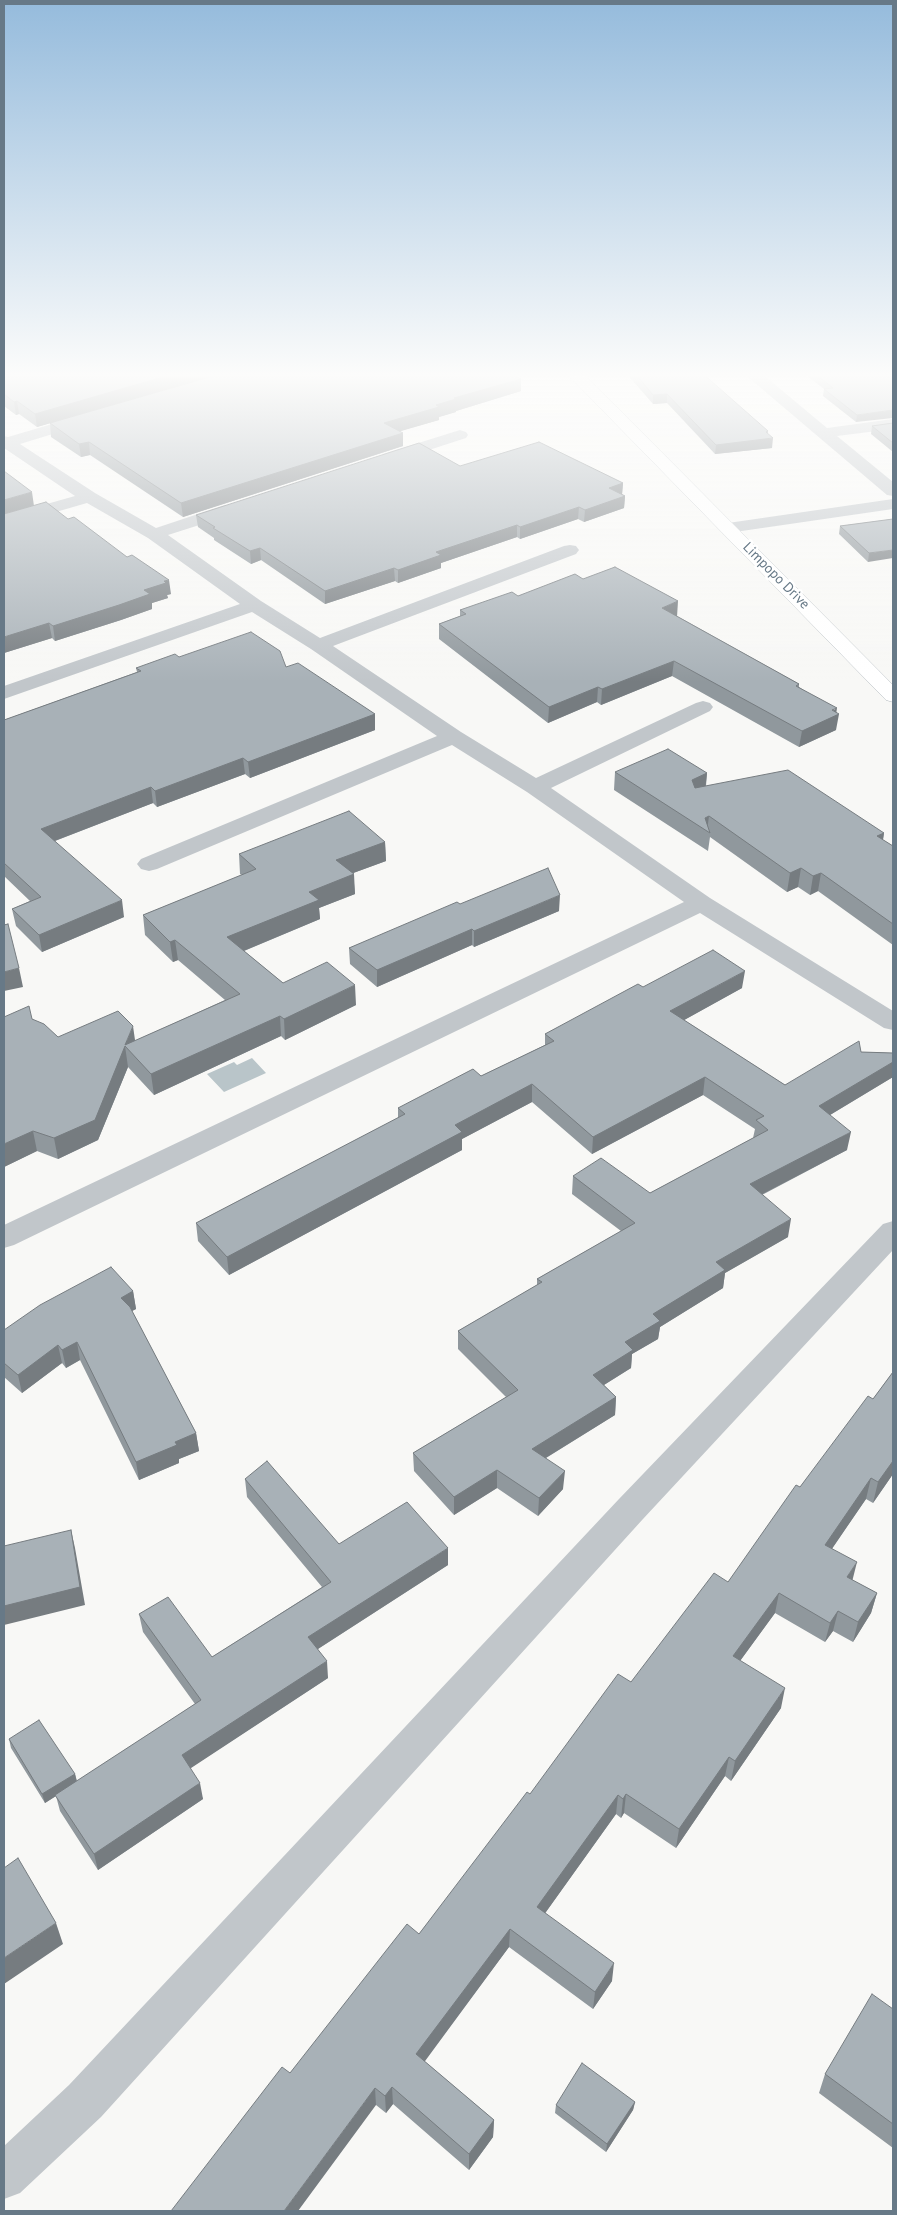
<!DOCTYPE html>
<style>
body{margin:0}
#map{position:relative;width:897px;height:2215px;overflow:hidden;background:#f8f8f6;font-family:"PT Sans",sans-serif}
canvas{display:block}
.frame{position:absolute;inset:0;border:5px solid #677987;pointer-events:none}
</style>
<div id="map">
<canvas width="897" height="2215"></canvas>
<div class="frame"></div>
</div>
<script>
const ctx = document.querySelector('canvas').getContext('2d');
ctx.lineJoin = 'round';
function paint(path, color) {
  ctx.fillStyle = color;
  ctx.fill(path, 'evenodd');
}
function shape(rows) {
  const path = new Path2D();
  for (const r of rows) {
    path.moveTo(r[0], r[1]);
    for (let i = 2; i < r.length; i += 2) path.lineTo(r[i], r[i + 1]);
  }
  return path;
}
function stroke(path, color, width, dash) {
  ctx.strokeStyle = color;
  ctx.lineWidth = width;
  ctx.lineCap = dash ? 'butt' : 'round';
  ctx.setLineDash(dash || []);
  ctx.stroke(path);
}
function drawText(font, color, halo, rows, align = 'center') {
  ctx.font = font + ' "PT Sans",sans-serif';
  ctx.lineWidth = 5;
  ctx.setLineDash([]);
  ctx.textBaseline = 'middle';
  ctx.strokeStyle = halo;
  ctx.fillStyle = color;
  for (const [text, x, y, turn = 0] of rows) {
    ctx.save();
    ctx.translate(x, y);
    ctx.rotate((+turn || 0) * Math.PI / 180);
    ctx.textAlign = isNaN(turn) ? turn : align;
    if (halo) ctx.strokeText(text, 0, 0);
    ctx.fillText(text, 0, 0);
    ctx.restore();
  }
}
const water = shape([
 [252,1058,266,1073,224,1092,207,1074,234,1062,237,1065]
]);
const street = shape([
 [742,372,760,372,827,428,893,419,893,429,837,436,893,482,893,496,887,495,742,372],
 [86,414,92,416,94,419,92,422,20,444,95,493,156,528,225,505,237,505,240,509,237,513,168,535,261,601,320,638,564,546,570,545,576,546,579,550,576,554,333,646,461,732,536,778,696,703,703,701,710,703,713,707,710,711,551,788,710,898,893,1011,893,1030,884,1028,700,913,14,1245,4,1248,4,1225,684,902,527,792,452,745,157,869,149,871,141,869,137,864,141,859,437,736,311,649,252,612,4,699,4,686,240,604,148,538,87,503,4,527,4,516,75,496,4,448,4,436,8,437,86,414],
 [460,430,466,432,468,435,466,438,389,463,383,462,381,458,383,454,460,430],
 [893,499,893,509,728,533,722,532,719,528,722,524,728,523,893,499],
 [893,1221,893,1250,643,1519,101,2117,20,2193,4,2199,4,2146,69,2085,619,1499,883,1224,893,1221]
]);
const secondary = shape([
 [565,372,582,372,893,685,893,702,886,700,565,372]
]);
const wall = shape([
 [4,372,226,372,37,427,19,414,16,415,4,406],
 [625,372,701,372,768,434,772,448,715,454,667,403,653,404],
 [802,372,893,372,856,422,823,396,824,389],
 [521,379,521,391,456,411,456,412,439,417,439,420,400,431,403,446,183,517,90,455,81,457,51,437,50,423],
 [893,423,893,452,871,434,872,426],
 [460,466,623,483,622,494,625,496,624,508,584,522,578,519,520,539,517,537,441,563,441,568,398,583,395,581,325,604,261,560,251,564,214,540,214,538,198,527,196,515],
 [34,506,171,594,167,595,168,598,152,603,152,609,121,620,55,641,52,638,4,653],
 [893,519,868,562,839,534,840,526],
 [583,579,677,616,799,684,799,687,836,712,836,730,799,747,672,676,601,705,597,702,548,723,439,639,439,624,460,616,460,610,518,596],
 [179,657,286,667,375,714,375,730,250,778,245,774,157,807,153,803,55,841,124,917,42,952,16,926,12,909,30,901,4,876,4,720,137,672,136,668],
 [615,772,707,773,706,786,884,833,883,840,893,846,893,945,818,891,810,895,798,887,787,892,710,837,708,851,614,790],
 [385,842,386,861,353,873,355,894,319,908,320,919,244,951,283,983,356,1005,285,1040,281,1036,154,1095,128,1067,98,1140,58,1159,37,1151,4,1167,32,1019,58,1037,135,1041,225,1000,178,960,173,962,145,935,143,915,242,875,240,874,239,854],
 [460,904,559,911,474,947,472,945,377,987,350,964,349,948],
 [643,987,742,988,684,1020,785,1085,861,1052,893,1053,893,1077,830,1115,847,1150,762,1195,788,1237,725,1273,723,1288,660,1327,658,1339,632,1354,631,1368,604,1385,616,1397,615,1415,546,1458,563,1489,538,1516,497,1488,454,1515,414,1471,413,1453,506,1397,458,1349,458,1331,537,1285,537,1279,621,1231,572,1194,573,1176,650,1193,753,1138,755,1129,703,1095,592,1154,532,1102,462,1139,462,1150,229,1275,198,1241,196,1223,398,1118,398,1108,481,1076,545,1045,545,1034],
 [133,1291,136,1309,132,1311,196,1433,199,1451,179,1459,179,1463,139,1480,80,1360,66,1368,62,1363,22,1393,4,1377,4,1330],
 [893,1372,893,1474,873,1503,866,1499,832,1548,852,1580,877,1593,871,1613,853,1642,833,1631,825,1642,775,1613,740,1661,781,1708,731,1781,725,1776,676,1848,624,1813,621,1818,616,1814,545,1913,612,1981,593,2009,509,1947,424,2061,494,2120,493,2137,469,2170,393,2104,386,2113,376,2105,290,2073,419,1934,530,1794,631,1682,728,1582,800,1487,873,1399],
 [245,1479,339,1544,448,1565,318,1649,328,1678,190,1768,203,1799,98,1870,60,1811,56,1796,45,1803,11,1748,9,1739,75,1774,77,1781,195,1704,143,1632,139,1614,212,1657,322,1587,247,1497],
 [893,2009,893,2148,819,2093,825,2074],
 [635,2102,633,2110,606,2152,555,2113,556,2105]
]);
const shadedWall = shape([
 [180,372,226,372,37,427,35,414],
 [521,379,521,391,456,411,456,412,439,417,439,420,384,436,384,423,454,398],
 [667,394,667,403,653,404,653,395],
 [17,401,19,414,16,415,14,402],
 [893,410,893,418,856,422,857,415],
 [768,431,767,439,773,438,772,448,715,454,716,445],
 [403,433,403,446,183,517,181,503],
 [89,442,90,455,81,457,79,444],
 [623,483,622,495,609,488],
 [32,492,34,506,4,514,4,500],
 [625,496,624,508,584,522,585,510],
 [579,507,578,519,520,539,520,527],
 [517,525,517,537,441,563,441,568,398,583,398,570,436,552],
 [260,548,261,560,251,564,250,551],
 [893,550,893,558,868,562,869,553],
 [394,568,395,581,325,604,325,591],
 [169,580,171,594,167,595,168,598,152,603,152,609,121,620,55,641,53,626,144,590,164,581],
 [678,601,677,617,662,608],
 [49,623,52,638,4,653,4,637],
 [674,661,672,676,601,705,602,689],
 [598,687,597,702,548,723,549,707],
 [837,708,836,715,839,714,836,730,799,747,802,731],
 [375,714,375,730,250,778,248,762],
 [243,758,245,774,157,807,155,791],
 [707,773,705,791,690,798,692,780],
 [151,787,153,803,44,845,41,829],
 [709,816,707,831,705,818],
 [884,833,881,851,877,836],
 [385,842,386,861,337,879,336,860],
 [801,868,798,887,787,892,790,873],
 [821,873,818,891,810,895,813,876],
 [354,874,355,894,319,908,320,919,229,957,227,937,309,892],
 [560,895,559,911,474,947,474,931],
 [122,900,124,917,42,952,39,935],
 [472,929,472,945,377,987,377,970],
 [175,940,178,960,173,962,170,942],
 [19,968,23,987,4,991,4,972],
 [745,971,742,988,668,1029,670,1011],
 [355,985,356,1005,285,1040,284,1019],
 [280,1016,281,1036,154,1095,151,1074],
 [133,1026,136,1047,125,1045],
 [125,1046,128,1067,98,1140,58,1159,54,1138],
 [893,1062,893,1077,815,1124,819,1106],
 [705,1077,703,1095,592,1154,593,1137],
 [532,1084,532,1102,462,1139,462,1150,229,1275,227,1257,455,1125],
 [33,1131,37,1151,4,1167,4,1144],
 [851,1132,847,1150,747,1202,750,1184],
 [791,1219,788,1237,725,1273,723,1288,660,1327,658,1339,632,1354,631,1368,591,1393,593,1375,653,1314,716,1262],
 [133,1291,136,1309,124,1315,121,1298],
 [77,1342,80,1360,66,1368,62,1350],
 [58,1345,62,1363,22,1393,18,1375],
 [616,1397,615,1415,531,1467,532,1449],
 [196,1433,199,1451,179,1459,179,1463,139,1480,136,1462,175,1442],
 [893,1461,893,1474,873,1503,878,1482],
 [497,1470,497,1488,454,1515,454,1497],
 [565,1471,563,1489,538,1516,539,1498],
 [871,1478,866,1499,821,1565,825,1545],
 [71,1530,75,1548,85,1605,4,1625,4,1606],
 [448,1548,448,1565,310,1654,308,1637],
 [857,1562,852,1582,847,1577],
 [779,1593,775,1613,729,1676,733,1656],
 [877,1593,871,1613,853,1642,858,1622],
 [838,1611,833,1631,825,1642,830,1623],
 [327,1661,328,1678,185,1772,182,1755],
 [785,1688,781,1708,731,1781,735,1761],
 [729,1757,725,1776,676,1848,679,1829],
 [75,1774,77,1783,55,1795,56,1796,45,1803,42,1794],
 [200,1783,203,1799,98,1870,94,1854],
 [626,1794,624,1813,621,1818,623,1799],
 [618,1795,616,1814,536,1926,537,1907],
 [56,1923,63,1944,4,1984,4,1958],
 [510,1929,509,1947,417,2072,416,2054],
 [614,1963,612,1981,593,2009,595,1992],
 [392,2087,393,2104,386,2113,385,2096],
 [375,2088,376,2105,298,2211,284,2211],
 [635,2102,633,2110,606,2152,607,2144],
 [494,2120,493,2137,469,2170,469,2154]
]);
const building = shape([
 [4,372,180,372,35,414,17,401,14,402,4,394,4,372],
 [227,372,507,372,521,379,454,398,456,399,436,405,439,407,384,423,403,433,181,503,89,442,79,444,50,423,227,372],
 [634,372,701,372,768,431,766,432,773,438,716,445,667,394,653,395,634,372],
 [813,372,893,372,893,410,857,415,824,389,833,388,813,372],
 [893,423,893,443,872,426,893,423],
 [539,442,623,483,609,488,625,496,585,510,579,507,520,527,517,525,436,552,441,555,398,570,394,568,325,591,260,548,250,551,213,528,215,527,196,515,419,443,460,466,539,442],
 [4,471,32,492,4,500,4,471],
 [46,502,68,519,74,517,127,557,132,555,169,580,164,581,166,583,144,590,150,594,119,605,53,626,49,623,4,637,4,514,46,502],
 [893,519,893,550,869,553,840,526,893,519],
 [615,567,678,601,662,608,799,684,796,686,837,708,832,710,839,714,802,731,674,661,602,689,598,687,549,707,439,624,466,614,460,610,512,592,518,596,575,574,583,579,615,567],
 [251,632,280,651,286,667,298,663,375,714,248,762,243,758,155,791,151,787,41,829,122,900,39,935,12,909,41,897,4,863,4,720,141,671,136,668,175,654,179,657,251,632],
 [668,749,707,773,692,780,695,788,788,770,884,833,877,836,893,846,893,924,821,873,813,876,801,868,790,873,709,816,705,818,710,833,615,772,668,749],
 [349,811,385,842,336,860,354,874,309,892,319,900,227,937,283,983,327,962,355,985,284,1019,280,1016,151,1074,125,1046,95,1120,54,1138,33,1131,4,1144,4,1017,29,1006,32,1019,44,1024,58,1037,118,1011,133,1026,125,1045,240,994,175,940,170,942,143,915,256,869,239,854,349,811],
 [548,868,560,895,474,931,472,929,377,970,349,948,457,902,460,904,548,868],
 [8,924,19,968,4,972,4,925,8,924],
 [713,950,745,971,670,1011,785,1085,859,1041,861,1052,893,1053,893,1062,819,1106,851,1132,750,1184,791,1219,716,1262,725,1270,653,1314,660,1321,625,1342,633,1350,593,1375,616,1397,532,1449,565,1471,539,1498,497,1470,454,1497,413,1453,518,1390,458,1331,542,1282,537,1279,635,1223,573,1176,601,1158,650,1193,768,1130,756,1120,764,1116,705,1077,593,1137,532,1084,455,1125,462,1132,227,1257,196,1223,405,1114,398,1108,473,1069,481,1076,554,1041,545,1034,638,984,643,987,713,950],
 [111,1267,133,1291,121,1298,130,1307,196,1433,175,1442,177,1445,136,1462,77,1342,62,1350,58,1345,18,1375,4,1363,4,1330,40,1305,111,1267],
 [893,1372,893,1461,878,1482,871,1478,825,1545,857,1562,847,1577,877,1593,858,1622,838,1611,830,1623,779,1593,733,1656,785,1688,735,1761,729,1757,679,1829,626,1794,623,1799,618,1795,537,1907,614,1963,595,1992,510,1929,416,2054,494,2120,469,2154,392,2087,385,2096,375,2088,284,2211,171,2211,282,2067,290,2073,407,1924,419,1934,527,1792,530,1794,618,1674,631,1682,714,1573,728,1582,796,1485,800,1487,868,1396,873,1399,893,1372],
 [267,1461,339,1544,407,1502,448,1548,308,1637,327,1661,182,1755,200,1783,94,1854,55,1795,201,1700,139,1614,168,1597,212,1657,331,1582,245,1479,267,1461],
 [71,1530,80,1587,4,1606,4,1546,71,1530],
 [39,1720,75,1774,42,1794,9,1739,39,1720],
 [18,1858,56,1923,4,1958,4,1868,18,1858],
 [872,1994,893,2009,893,2124,825,2074,872,1994],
 [582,2063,635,2102,607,2144,556,2105,582,2063]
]);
const farStreetnames = [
 ["Limpopo Drive",776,576,45]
];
paint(water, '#b9c5c9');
stroke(secondary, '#b1b8bd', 1);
paint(street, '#c1c6ca');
paint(secondary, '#fff');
paint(wall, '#90989d');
paint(shadedWall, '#767c80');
paint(building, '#a8b1b7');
stroke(building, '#767c80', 1);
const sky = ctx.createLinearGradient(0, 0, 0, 682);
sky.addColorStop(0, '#95bbdc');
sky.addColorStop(0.55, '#fcfcfb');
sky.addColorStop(1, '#fcfcfb00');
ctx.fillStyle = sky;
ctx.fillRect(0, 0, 897, 682);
drawText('14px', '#677987', '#fff', farStreetnames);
</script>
